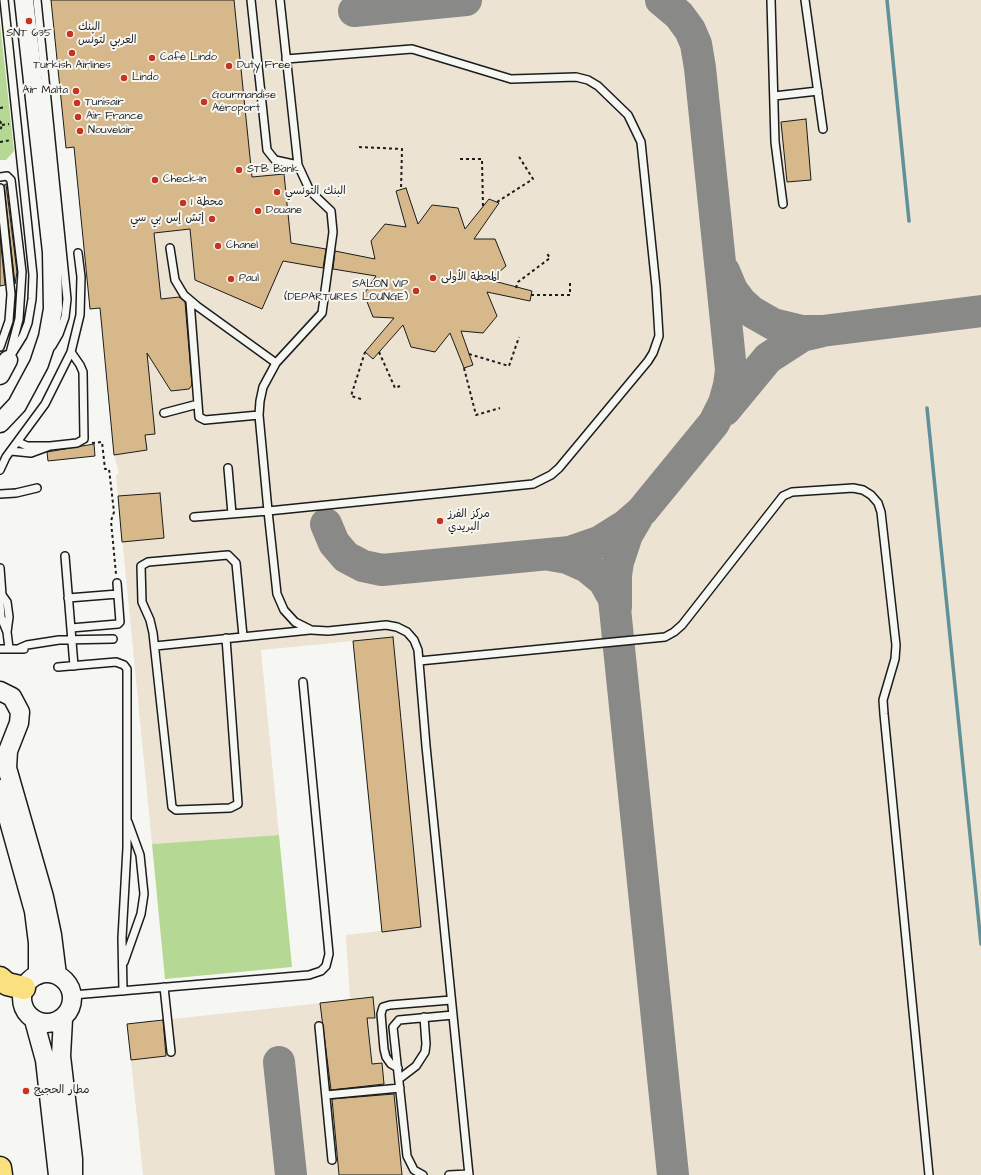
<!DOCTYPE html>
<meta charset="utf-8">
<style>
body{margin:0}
canvas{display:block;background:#f6f6f2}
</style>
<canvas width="981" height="1175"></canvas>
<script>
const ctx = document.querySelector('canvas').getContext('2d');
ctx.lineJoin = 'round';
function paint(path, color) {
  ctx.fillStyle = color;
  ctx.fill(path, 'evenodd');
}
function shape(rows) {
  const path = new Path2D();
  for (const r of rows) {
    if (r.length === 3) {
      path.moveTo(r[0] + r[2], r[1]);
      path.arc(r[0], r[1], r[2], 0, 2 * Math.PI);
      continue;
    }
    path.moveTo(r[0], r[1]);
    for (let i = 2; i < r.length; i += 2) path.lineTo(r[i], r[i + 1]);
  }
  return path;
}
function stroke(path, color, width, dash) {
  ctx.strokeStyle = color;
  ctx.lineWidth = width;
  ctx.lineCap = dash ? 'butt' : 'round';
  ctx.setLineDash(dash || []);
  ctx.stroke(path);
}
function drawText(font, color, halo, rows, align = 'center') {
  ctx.font = font + ' "Architects Daughter","Playpen Sans Arabic",sans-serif';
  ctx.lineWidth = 4;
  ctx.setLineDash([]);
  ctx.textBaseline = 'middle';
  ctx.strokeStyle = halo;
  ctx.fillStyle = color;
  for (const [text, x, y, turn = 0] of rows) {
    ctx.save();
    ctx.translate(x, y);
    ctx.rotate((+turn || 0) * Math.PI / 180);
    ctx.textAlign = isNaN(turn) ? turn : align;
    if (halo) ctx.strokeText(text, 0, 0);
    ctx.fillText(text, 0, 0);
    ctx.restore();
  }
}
const built = shape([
 [51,0,981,0,981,1175,143,1175,131,1060,166,1056,163,1020,350,1000,346,935,382,931,353,641,261,650,279,835,152,844,116,475,119,473,114,455,100,308]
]);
const green = shape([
 [0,23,14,151,6,160,0,160],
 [279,835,292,967,165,979,152,844]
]);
const stream = shape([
 [887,0,909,221],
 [927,408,981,944]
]);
const taxiway = shape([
 [354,11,466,0],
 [724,271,732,290,741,302,752,312,773,324,802,331,822,331,981,311],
 [725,410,768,358,802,336,819,332],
 [326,524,334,543,346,557,363,566,382,570,570,552,599,542,626,525,642,511,714,423,724,403,729,385,731,370,700,68,696,44,690,30,679,15,661,0],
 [550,555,567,558,587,567,604,581,614,599,673,1175],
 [616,607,616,575,618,562,627,535,637,518],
 [279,1062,291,1175]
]);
const building = shape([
 [51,0,234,0,252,177,284,174,291,243,326,249,323,268,283,261,262,309,195,280,190,229,154,233,161,299,179,297,185,302,192,385,189,389,171,391,147,353,155,434,145,435,147,450,114,455,100,308,90,309,74,147,66,148,51,0],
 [806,119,811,180,787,182,781,122,806,119],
 [6,184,17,272,15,284,4,185,6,184],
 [406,188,418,224,432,205,458,208,465,229,489,199,499,203,474,239,495,239,506,266,490,280,532,291,530,301,487,292,497,316,483,333,461,331,473,365,464,368,450,333,435,352,411,347,403,325,373,359,365,352,394,318,373,317,364,294,376,276,333,269,335,251,375,259,371,241,385,224,406,227,396,191,406,188],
 [0,236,5,285,0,286,0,236],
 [94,444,95,456,48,461,47,452,94,444],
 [160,493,164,538,122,542,118,496,160,493],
 [393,637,421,927,382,932,353,641,393,637],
 [373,997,375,1018,367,1018,372,1064,382,1063,384,1084,331,1090,320,1003,373,997],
 [163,1020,166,1056,131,1060,127,1024,163,1020],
 [394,1094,402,1175,339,1175,332,1099,394,1094]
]);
const path = shape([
 [0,108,6,107],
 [0,121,2,125,0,131],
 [2,125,9,124],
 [0,142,11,140],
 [359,147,402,149,401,189],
 [460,159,482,159,483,207],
 [497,202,533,179,518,155],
 [516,288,518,282,550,258,546,252],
 [531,295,570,295,570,281],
 [379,352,395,388,400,386],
 [469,354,509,366,519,337],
 [464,368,476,415,500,408],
 [361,399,351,396,365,352],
 [92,443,102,442,105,469,109,469,114,512,111,521,116,574]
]);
const service = shape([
 [4,0,33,275,32,299,28,323,23,336,8,360],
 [37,0,67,299,65,317,59,334,52,346],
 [251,0,267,150,275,160,298,165],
 [280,0,298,165,310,191,331,211,333,232,322,313,276,363,263,387,260,401,259,415,268,511,277,594,284,610,295,622,311,630,328,631,386,625,397,627,407,632,414,640,418,650,426,746,469,1175],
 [771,0,775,142,783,204],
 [805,0,823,129],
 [774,96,818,91],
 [0,177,7,176,11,180,22,272,19,319,10,353],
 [0,188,11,294,9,321,0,347],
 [170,248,175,280,184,295,197,306,276,363],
 [190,301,199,417,205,420,259,415],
 [164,413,198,404],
 [18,442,27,446,50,446,77,443,84,439,83,372,80,365,71,352],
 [11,451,31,453,50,446],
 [228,468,232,514],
 [0,470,6,457,45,404,71,352,80,315,81,277,78,253],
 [0,494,16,493,37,488],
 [194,517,268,511,533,484,551,475,559,468,648,361,653,353,659,336,656,287,641,142,628,115,598,86,588,80,576,77,511,79,412,49,286,59],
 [65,556,74,666],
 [0,568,2,595,0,603,1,617,7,632,9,648],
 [2,595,7,602,9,617,7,632],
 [68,598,118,594],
 [71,628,118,624,120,622,117,583],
 [226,638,238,804,230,808,176,810,172,807,153,633,150,620,142,602,141,566,148,562,228,555,236,563,243,636],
 [155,646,310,630],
 [20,648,27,645,59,640,113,639],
 [0,649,24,649],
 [419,661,665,637,674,632,682,625,783,496,792,492,853,488,863,490,871,495,878,503,881,512,896,645,895,659,883,700,884,714,929,1175],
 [58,667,116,662,124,665,127,669,127,848,122,938,123,991],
 [124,962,141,914,144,894,140,855,128,822],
 [164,987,171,1052],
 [73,995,309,975,321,971,326,966,329,954,303,682],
 [319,1026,332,1160],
 [398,1068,391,1064,386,1057,384,1049,381,1014,383,1007,390,1005,451,1000],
 [399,1079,416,1066,425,1052,426,1044,424,1017],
 [326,1095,400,1088],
 [423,1175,414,1170,407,1156,393,1027,399,1020,453,1015],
 [449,1175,469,1174]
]);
const tertiary = shape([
 [0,375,8,360],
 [0,423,17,405,39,364,48,337,53,309,52,252,24,0],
 [0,691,12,697,20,712,19,723,8,751,7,768,44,897,52,935,57,975],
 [0,789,34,911,38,943,38,975],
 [47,998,25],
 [63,1019,61,1056,73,1159,73,1175],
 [34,1020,45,1060,58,1175]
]);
const trunk = shape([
 [0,978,7,984,24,988],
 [0,1168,1,1175]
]);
const markers = [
 [29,21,4,"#c8321e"],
 [70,34,4,"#c8321e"],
 [72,53,4,"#c8321e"],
 [152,58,4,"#c8321e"],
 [229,66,4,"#c8321e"],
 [124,78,4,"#c8321e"],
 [76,91,4,"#c8321e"],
 [204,102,4,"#c8321e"],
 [77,103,4,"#c8321e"],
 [78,117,4,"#c8321e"],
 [80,131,4,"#c8321e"],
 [239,170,4,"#c8321e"],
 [155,180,4,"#c8321e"],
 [277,192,4,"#c8321e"],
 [183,203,4,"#c8321e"],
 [258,211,4,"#c8321e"],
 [212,219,4,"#c8321e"],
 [218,246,4,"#c8321e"],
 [433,278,4,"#c8321e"],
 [231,279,4,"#c8321e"],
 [416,291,4,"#c8321e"],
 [440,521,4,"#c8321e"],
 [26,1091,4,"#c8321e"]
];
const poiNames = [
 ["البنك",78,28],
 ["العربي لتونس",78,41],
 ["SNT 635",29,34,"center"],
 ["Café Lindo",160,58],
 ["Turkish Airlines",72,66,"center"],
 ["Duty Free",237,66],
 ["Lindo",132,78],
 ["Air Malta",68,91,"right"],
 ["Gourmandise",212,96],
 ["Aéroport",212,109],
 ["Tunisair",85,103],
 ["Air France",86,117],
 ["Nouvelair",88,131],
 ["STB Bank",247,170],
 ["Check-In",163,180],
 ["البنك التونسي",285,192],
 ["محطة 1",191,203],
 ["Douane",266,211],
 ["إتش إس بي سي",204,219,"right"],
 ["Chanel",226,246],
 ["المحطة الأولى",441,278],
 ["Paul",239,279],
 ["SALON VIP",408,285,"right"],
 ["(DEPARTURES LOUNGE)",408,298,"right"],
 ["مركز الفرز",448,515],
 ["البريدي",448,528],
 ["مطار الحجيج",34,1091]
];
paint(built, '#ece3d3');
paint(green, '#b5d994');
stroke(stream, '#609198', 3.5);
stroke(taxiway, '#898987', 32);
paint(building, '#d6b88a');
stroke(building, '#1c1c1c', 1);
stroke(service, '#1c1c1c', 10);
stroke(tertiary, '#1c1c1c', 21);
stroke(trunk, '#1c1c1c', 25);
stroke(path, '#1c1c1c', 2, [3, 3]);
stroke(service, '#f6f6f2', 7);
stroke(tertiary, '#f6f6f2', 18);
stroke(trunk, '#fbe080', 22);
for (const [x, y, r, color] of markers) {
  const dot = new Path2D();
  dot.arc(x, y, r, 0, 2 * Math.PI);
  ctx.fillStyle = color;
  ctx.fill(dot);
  stroke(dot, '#f6f6f2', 1.5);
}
drawText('11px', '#1c1c1c', '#f6f6f2', poiNames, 'left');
</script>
